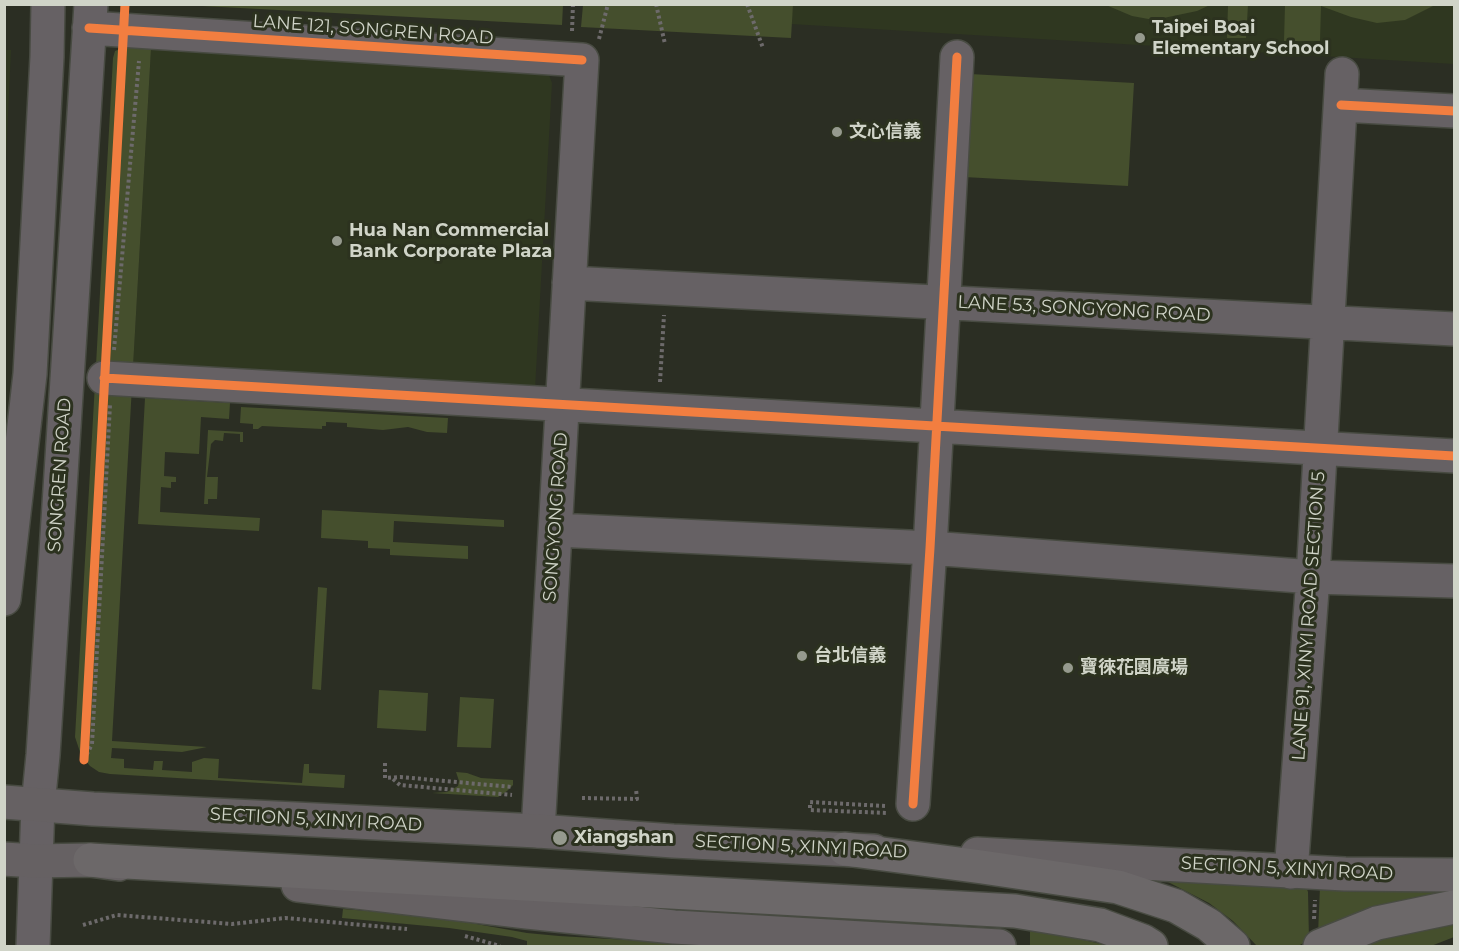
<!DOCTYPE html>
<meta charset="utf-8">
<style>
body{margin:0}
#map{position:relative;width:1459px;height:951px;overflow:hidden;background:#2b2e23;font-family:Montserrat,sans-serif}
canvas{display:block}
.frame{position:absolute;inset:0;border:6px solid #d0d4c8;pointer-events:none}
</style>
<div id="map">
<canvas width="1459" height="951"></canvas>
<div class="frame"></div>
</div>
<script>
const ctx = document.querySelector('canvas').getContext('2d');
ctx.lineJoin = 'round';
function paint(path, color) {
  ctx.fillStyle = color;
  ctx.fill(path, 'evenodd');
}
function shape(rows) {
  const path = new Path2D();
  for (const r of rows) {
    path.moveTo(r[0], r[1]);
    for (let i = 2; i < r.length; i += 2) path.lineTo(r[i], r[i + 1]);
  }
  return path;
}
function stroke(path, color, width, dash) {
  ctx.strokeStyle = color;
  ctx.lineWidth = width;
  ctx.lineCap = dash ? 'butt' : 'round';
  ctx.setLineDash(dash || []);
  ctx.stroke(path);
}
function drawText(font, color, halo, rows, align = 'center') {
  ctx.font = font + ' Montserrat,"Noto Sans TC",sans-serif';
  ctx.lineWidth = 6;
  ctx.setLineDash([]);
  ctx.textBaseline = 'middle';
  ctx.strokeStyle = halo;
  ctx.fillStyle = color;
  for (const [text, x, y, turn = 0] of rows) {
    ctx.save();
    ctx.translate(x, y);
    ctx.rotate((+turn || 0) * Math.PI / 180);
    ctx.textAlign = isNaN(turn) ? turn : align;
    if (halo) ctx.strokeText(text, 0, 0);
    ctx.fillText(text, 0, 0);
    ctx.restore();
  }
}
const built = shape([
 [793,4,1454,5,1454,64,791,24],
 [151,49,542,70,549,75,552,83,535,389,133,367],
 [5,50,11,50,5,181,4,50]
]);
const green = shape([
 [183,5,563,4,563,5,562,25],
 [583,5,793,5,791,38,581,27],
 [1106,5,1210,5,1197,11,1154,20,1132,16],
 [1228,5,1248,5,1246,38,1227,38],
 [1285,5,1285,4,1435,5,1405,20,1377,23,1351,17,1321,6,1320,41,1284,41],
 [125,47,151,49,133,367,96,365,113,58,115,51],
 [970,74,1134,83,1128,186,964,177],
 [95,383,132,386,112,741,207,747,182,752,112,748,111,758,124,759,124,768,153,770,154,761,163,761,162,770,192,772,192,762,204,758,219,759,218,778,302,783,304,764,309,764,309,773,345,775,344,788,110,774,99,772,90,766,81,755,75,737],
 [145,398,230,403,229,419,201,417,199,454,165,452,164,476,176,477,176,482,171,482,171,488,161,487,160,512,260,518,259,531,138,524],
 [241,407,448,418,447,433,427,432,408,427,383,430,347,427,347,423,326,422,326,426,322,426,322,429,262,426,258,429,253,429,253,424,240,423],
 [208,430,243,432,243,442,240,442,240,434,224,433,223,441,215,440,211,444,207,477,218,477,217,499,208,499,208,504,204,504],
 [322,510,504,520,504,527,394,521,393,542,468,546,468,559,390,555,390,549,368,548,368,541,321,538],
 [318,587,327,588,321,690,312,689],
 [379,690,428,693,426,731,377,728],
 [460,697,494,699,491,748,457,747],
 [456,772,467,773,481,778,513,780,513,785,507,791,498,797,432,793,447,792,458,786,459,781],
 [1166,879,1306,886,1308,892,1309,940,1298,946,1257,946,1233,921,1209,903,1168,882],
 [1454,885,1454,896,1318,934,1320,887],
 [343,909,431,916,527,933,559,936,731,946,527,946,527,941,512,937,449,928,342,918],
 [1454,920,1454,937,1431,946,1345,946],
 [1030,931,1066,936,1110,946,1030,946]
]);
const path = shape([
 [656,4,665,44],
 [747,4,763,48],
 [572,31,573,4],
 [599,39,608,4],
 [114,350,139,61],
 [660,382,664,315],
 [84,760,92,744,110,405],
 [385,763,385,778,400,777,512,787],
 [393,779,400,785,512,795],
 [582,798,637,799,636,789],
 [885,806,810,802,810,810,888,813],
 [1314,919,1315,900],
 [83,925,117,915,232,924,285,918,407,929],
 [465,936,500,946]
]);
const minor = shape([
 [89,28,582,60,538,831],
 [1341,105,1454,111],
 [569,283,1454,329],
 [104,378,1454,456],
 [556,530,930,548,1313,577,1454,581],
 [4,599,30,374,47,57,48,4],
 [913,804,930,548,957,57],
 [1291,872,1313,577,1342,74],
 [33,946,38,805,43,755,91,4]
]);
const major = shape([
 [4,802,93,809,538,831,673,841,874,851],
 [977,854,1345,874,1454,875],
 [4,859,35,861,90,860,119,864],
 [298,885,527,912,674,927,999,946]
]);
const highway = shape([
 [845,849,982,867,1118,887,1176,906,1209,925,1233,946],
 [90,860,1015,911,1100,925,1143,941,1151,946],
 [1320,946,1377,923,1454,907]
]);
const cycleway = shape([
 [89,28,582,60],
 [1341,105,1454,111],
 [104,378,1454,456],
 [84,760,125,4],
 [913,804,930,548,957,57]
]);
const markers = [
 [1140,38,6,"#969a8e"],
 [837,132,6,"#969a8e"],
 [337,241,6,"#969a8e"],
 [802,656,6,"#969a8e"],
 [1068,668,6,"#969a8e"],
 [560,838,8,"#969a8e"]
];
const poiNames = [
 ["Taipei Boai",1152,28],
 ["Elementary School",1152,49],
 ["文心信義",849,132],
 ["Hua Nan Commercial",349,231],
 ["Bank Corporate Plaza",349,252],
 ["台北信義",814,656],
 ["寶徠花園廣場",1080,668],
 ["Xiangshan",574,838]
];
const streetNames = [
 ["LANE 121, SONGREN ROAD",373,30,4],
 ["LANE 53, SONGYONG ROAD",1084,309,3],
 ["SONGREN ROAD",60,475,-86],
 ["SONGYONG ROAD",556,517,-86],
 ["LANE 91, XINYI ROAD SECTION 5",1309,616,-86],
 ["SECTION 5, XINYI ROAD",316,820,3],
 ["SECTION 5, XINYI ROAD",801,847,3],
 ["SECTION 5, XINYI ROAD",1287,869,3]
];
paint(built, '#2f3720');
paint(green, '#454f2d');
stroke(minor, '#484b42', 36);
stroke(major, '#484b42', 36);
stroke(highway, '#484b42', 36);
stroke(path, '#6d6a6b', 4, [3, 3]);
stroke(minor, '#666164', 33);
stroke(major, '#666163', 33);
stroke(highway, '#6c6869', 33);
stroke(cycleway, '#f27e40', 9);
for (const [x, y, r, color] of markers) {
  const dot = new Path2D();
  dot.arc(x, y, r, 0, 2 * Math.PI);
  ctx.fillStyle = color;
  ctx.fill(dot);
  stroke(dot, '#2c321f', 2);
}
drawText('bold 18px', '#d0d4c8', '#2c321f', poiNames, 'left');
drawText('18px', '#d0d4c8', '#2c321f', streetNames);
</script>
